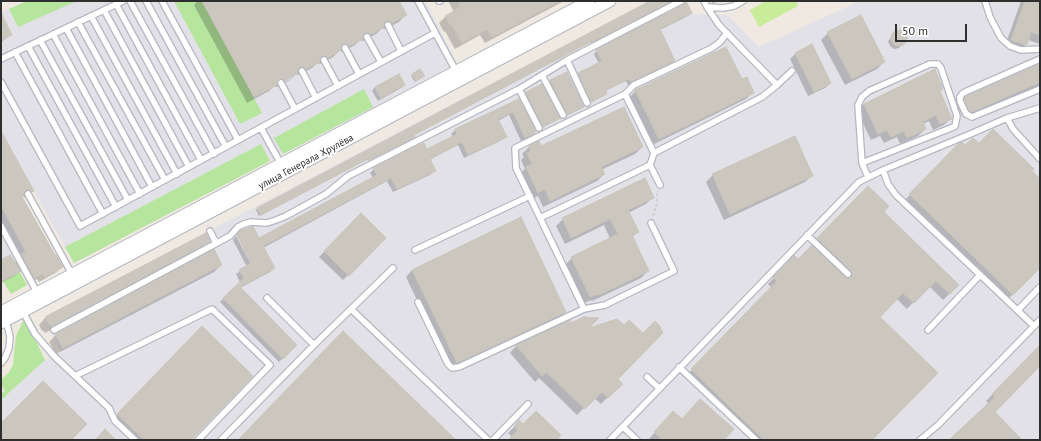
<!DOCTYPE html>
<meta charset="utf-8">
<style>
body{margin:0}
#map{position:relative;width:1041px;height:441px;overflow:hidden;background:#efe9e1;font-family:"PT Sans",sans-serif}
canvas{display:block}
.frame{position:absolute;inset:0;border:2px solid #2e2e2e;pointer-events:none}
.scale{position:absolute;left:895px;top:24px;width:72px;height:18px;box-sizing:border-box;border:2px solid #2e2e2e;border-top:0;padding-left:5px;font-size:12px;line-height:14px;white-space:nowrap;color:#2e2e2e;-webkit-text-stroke:3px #fff;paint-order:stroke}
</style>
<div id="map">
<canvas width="1041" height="441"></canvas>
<div class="frame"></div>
<div class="scale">50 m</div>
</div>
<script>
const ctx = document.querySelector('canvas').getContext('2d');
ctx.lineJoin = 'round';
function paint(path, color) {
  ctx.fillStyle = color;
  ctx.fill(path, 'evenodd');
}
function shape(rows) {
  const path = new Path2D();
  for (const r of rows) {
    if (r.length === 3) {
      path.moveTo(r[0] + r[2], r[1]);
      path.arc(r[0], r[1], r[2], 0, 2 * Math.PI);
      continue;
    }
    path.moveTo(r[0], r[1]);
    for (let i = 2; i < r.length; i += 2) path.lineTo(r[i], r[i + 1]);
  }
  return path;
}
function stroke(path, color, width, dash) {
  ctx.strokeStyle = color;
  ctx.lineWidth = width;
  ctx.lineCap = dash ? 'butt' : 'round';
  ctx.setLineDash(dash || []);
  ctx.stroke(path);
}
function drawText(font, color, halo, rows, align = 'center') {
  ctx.font = font + ' "PT Sans",sans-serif';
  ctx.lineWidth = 4;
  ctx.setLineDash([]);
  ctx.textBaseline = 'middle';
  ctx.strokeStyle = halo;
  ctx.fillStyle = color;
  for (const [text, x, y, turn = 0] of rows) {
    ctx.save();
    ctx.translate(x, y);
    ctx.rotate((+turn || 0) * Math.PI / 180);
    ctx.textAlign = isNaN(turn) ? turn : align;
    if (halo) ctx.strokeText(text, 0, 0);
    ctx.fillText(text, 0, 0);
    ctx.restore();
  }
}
const industrial = shape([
 [27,1,425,1,457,63,396,96,277,157,74,263,34,191,23,197,54,255,56,255,63,267,43,274,35,278,29,267,1,282,1,12],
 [649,1,686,1,693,14,728,15,759,47,860,1,1040,1,1040,440,1,440,1,400,45,360,61,352,44,317]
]);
const green = shape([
 [27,1,77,1,18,27,9,9],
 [174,1,202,1,262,113,240,124],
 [364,89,373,107,283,154,274,138],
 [261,144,270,161,74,263,65,247],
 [20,272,27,285,11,294,3,281],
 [23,321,27,322,45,360,1,400,1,394,5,391,1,385,1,380,9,372,13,365,16,336]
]);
const pitch = shape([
 [766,1,796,1,798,6,759,27,750,10]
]);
const shadow = shape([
 [198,1,398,1,405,15,399,22,385,29,382,28,376,34,363,41,360,40,355,45,342,52,340,50,333,57,320,64,317,63,312,68,299,75,296,74,290,80,277,87,274,86,269,91,247,103,194,5],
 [292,75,292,78,280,84,280,82],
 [448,1,564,1,485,43,480,35,455,49,445,31,444,32,439,23,446,16,454,12],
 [652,1,671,1,591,43,590,42,413,135,413,138,368,161,367,159,259,216,256,210,257,209],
 [685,1,691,13,688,16,660,30,674,61,671,64,628,85,626,81,605,91,606,93,603,96,588,104,575,77,578,74,599,64,594,54,597,50,682,6,682,3],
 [711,1,719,1,712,4],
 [1021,1,1040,1,1040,44,1028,40,1026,44,1019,51,1005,46],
 [1,21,11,35,1,42],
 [900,32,904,34,906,39,899,48,894,49,890,46,888,41,895,33],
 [828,33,884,62,877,69,845,85,821,40],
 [812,45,830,83,825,88,808,96,790,59,795,54],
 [1040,64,1040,85,965,118,963,117,958,108,968,97],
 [420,70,424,76,415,82,411,76],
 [566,73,582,108,566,116,549,82],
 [742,81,753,92,746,99,652,145,629,98,637,89],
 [404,85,401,88,378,101,372,91,375,87],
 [939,92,951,118,944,125,933,130,929,121,923,124,925,129,918,136,900,144,897,137,884,143,880,136,871,140,857,111,864,104],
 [527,93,559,118,542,128,525,94],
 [519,101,534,133,530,137,521,141,509,115,498,121,506,136,502,140,464,158,458,145,429,160,434,171,430,175,393,192,387,181,263,248,274,268,270,272,240,288,296,345,279,362,220,302,240,282,236,274,247,267,233,240,236,236,253,268,259,239,373,178,370,173,374,169,427,150,453,137,451,134,455,130],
 [1,133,33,190,27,197,25,198,23,196,22,197,62,267,55,273,39,282,37,279,28,284,21,270,14,276,1,283,1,261,13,260,15,262,19,258,1,224],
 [538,142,540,147,642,147,635,154,601,170,604,174,597,181,543,207,538,196,531,199,519,175,525,169,521,160,524,157,522,154,529,147],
 [960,144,965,147,979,144,1031,171,1040,180,1040,267,1006,301,904,201],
 [713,175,812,175,805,182,724,220,706,182],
 [868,187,882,212,958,285,943,300,929,286,907,309,896,298,878,317,871,440,751,440,686,376,772,288,768,284,788,263,798,261],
 [653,197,646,204,628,213,638,232,632,237,648,271,641,278,592,301,591,300,584,303,565,265,572,258,610,239,604,225,565,244,556,226,563,219],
 [361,215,385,238,343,280,319,257],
 [209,242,202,248,45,333,43,330,42,331,39,325,45,318],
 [221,265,214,272,56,354,49,342,56,335],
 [412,270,565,312,558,319,450,369,406,277],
 [570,321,571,324,585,330,617,379,621,384,601,404,594,398,577,415,539,378,535,382,510,353,516,346],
 [202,327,189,440,131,440,111,421],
 [1040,346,1040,365,994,412,1014,440,951,440,989,404,986,401],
 [667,419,682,420,725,440,648,440],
 [519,422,523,426,555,440,509,440,512,437,508,433]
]);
const building = shape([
 [202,1,399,1,407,15,392,23,389,21,386,21,384,24,384,27,370,35,365,33,363,35,363,39,349,46,347,44,343,44,341,46,341,50,328,58,322,56,320,58,320,62,306,69,303,67,300,67,298,70,298,73,284,81,279,79,277,81,277,85,254,97,202,1],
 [458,1,559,1,492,37,487,29,462,43,452,25,451,26,445,16,461,7,458,1],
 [650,1,672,1,592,42,592,41,414,135,415,137,369,160,368,159,261,215,257,208,650,1],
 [686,1,692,13,660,29,675,61,631,82,629,79,606,90,607,94,591,102,578,73,602,61,596,50,683,5,686,1],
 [1025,1,1040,1,1040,35,1031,32,1027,45,1011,40,1025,1],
 [1,13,12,35,1,40,1,13],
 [861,15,885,62,852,79,827,32,861,15],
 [899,38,8],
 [812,44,831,83,814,92,795,53,812,44],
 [726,47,742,79,747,77,754,93,659,139,635,90,726,47],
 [1040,64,1040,82,972,112,969,111,964,100,965,97,1040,64],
 [420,69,425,76,416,81,412,74,420,69],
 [935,69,943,89,940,91,952,119,940,124,936,115,923,122,926,129,907,138,904,131,891,137,887,130,878,134,864,104,935,69],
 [567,72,584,107,567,115,550,80,567,72],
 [399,74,405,85,381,98,375,87,399,74],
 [542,84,561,118,543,127,526,92,542,84],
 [519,99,536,131,534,132,535,133,525,138,513,112,498,119,507,137,468,155,462,142,430,159,436,171,397,189,391,178,263,246,275,268,240,287,297,345,283,359,223,298,244,278,239,270,251,263,237,235,240,231,253,226,259,238,377,175,373,168,419,145,424,143,427,149,457,134,455,129,519,99],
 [624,107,643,147,601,167,605,174,550,201,545,189,538,193,526,167,532,164,527,153,531,151,529,146,539,141,541,146,624,107],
 [993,129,1034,169,1032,171,1040,179,1040,268,1013,295,909,194,959,143,962,142,965,145,973,138,979,143,993,129],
 [1,131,34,191,32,192,30,190,26,190,24,192,24,196,22,197,55,255,56,255,63,267,45,277,43,274,35,278,21,254,26,252,1,206,1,131],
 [795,136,813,176,730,214,712,174,795,136],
 [645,178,654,198,628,210,639,232,632,235,649,271,599,295,598,294,590,297,571,257,618,234,610,219,571,238,562,218,645,178],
 [868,186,889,206,884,212,959,285,950,294,936,281,914,303,903,293,880,317,938,373,872,440,764,440,691,369,777,281,773,277,794,255,798,259,812,245,845,277,847,278,851,277,852,275,851,271,817,238,868,186],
 [361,213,386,238,349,276,324,251,361,213],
 [521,217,566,312,457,363,412,270,521,217],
 [206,233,210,242,51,327,50,324,49,325,45,317,206,233],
 [214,249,222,265,63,348,55,334,214,249],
 [10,255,21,271,1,282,1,260,10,255],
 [584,317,599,318,589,328,617,319,624,325,629,320,643,333,655,321,659,325,663,333,618,379,623,384,608,398,602,392,585,409,546,372,542,376,516,345,570,320,571,323,584,317],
 [202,326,253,376,191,440,144,440,117,414,202,326],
 [343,331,456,440,238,440,343,331],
 [1040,345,1040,366,995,412,1022,440,949,440,995,397,992,394,1040,345],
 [43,381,87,424,71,440,1,440,1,423,43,381],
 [700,399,734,429,724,440,662,440,654,432,673,411,682,419,700,399],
 [536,411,561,435,557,440,508,440,518,430,514,426,519,420,523,424,536,411],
 [105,429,116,440,95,440,105,429]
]);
const path = shape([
 [653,216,657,203,657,194,658,191]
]);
const service = shape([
 [130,1,214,154],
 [146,1,226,147],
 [162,1,238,140],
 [418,1,457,73],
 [439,1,440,1],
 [704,1,707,7,723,8,734,6,743,1],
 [985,1,990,17,1001,38,1010,46,1021,50,1040,49],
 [116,4,201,160],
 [707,7,719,25,777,85],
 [104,10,189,167],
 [91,16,177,174],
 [78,22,165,180],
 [388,25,401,51],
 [66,28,152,187],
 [53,34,140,194],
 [367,37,381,62],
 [40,40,128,200],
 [28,46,116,207],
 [345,48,359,74],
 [15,52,103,214],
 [1,59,123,1],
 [1040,59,965,92,962,94,960,97,960,101,966,114,972,117,1040,89],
 [324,60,338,86],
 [567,60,587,103],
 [302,71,316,98],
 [542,75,563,115],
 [1,82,80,226,435,33],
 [281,83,295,109],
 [519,89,539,128],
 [625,94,654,153],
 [1007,118,1013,129,1040,159],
 [261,128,281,164],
 [862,163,951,128,955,126,957,116,941,68,938,64,930,64,869,91,862,97,858,105,862,163,868,177],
 [650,165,660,185],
 [883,170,888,184,896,195,1034,326],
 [28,194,73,276],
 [540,218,650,165,654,153,762,97,777,85,792,71],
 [1,226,38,294],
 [210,231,216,243],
 [807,235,848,274],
 [415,250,530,196],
 [393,268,351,309,488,440],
 [418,302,448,364,452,368,459,367,584,309,516,168,515,148,625,94,634,85,712,48,720,42,727,33],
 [584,309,605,305,674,271,651,223],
 [22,310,35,334,54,356,109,408,115,421,135,440],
 [1018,310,1040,287],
 [54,330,230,236,238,227,244,224,251,222,267,223,276,220,286,216,326,194,348,176,519,89,567,60,681,1],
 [928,330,980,275],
 [314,345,351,309],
 [1,363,5,358,9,348,10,337,8,328,4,320],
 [679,367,756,440],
 [75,376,212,309,270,365,198,440],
 [647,377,659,388],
 [623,427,637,440],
 [221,440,314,345,267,298],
 [493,440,528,404],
 [610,440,859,182,883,170,968,135,1007,118,1040,108],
 [920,440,938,425,1040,320]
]);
const minor = shape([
 [1,312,589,1],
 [1,323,610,1]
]);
const streetNames = [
 ["улица Генерала Хрулёва",306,162,-28]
];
paint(industrial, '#e3e1e8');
paint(green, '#b6e59e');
paint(pitch, '#c9ec9a');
paint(shadow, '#0003');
paint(building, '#cbc7bf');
stroke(building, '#cbc5ba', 1);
stroke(service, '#b4b7c1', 8);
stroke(minor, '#b4b7c1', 13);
stroke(path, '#c9c9c9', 1.5, [3, 2]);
stroke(service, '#fff', 5.5);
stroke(minor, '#fff', 11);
drawText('10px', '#2e2e2e', '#fff', streetNames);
</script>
